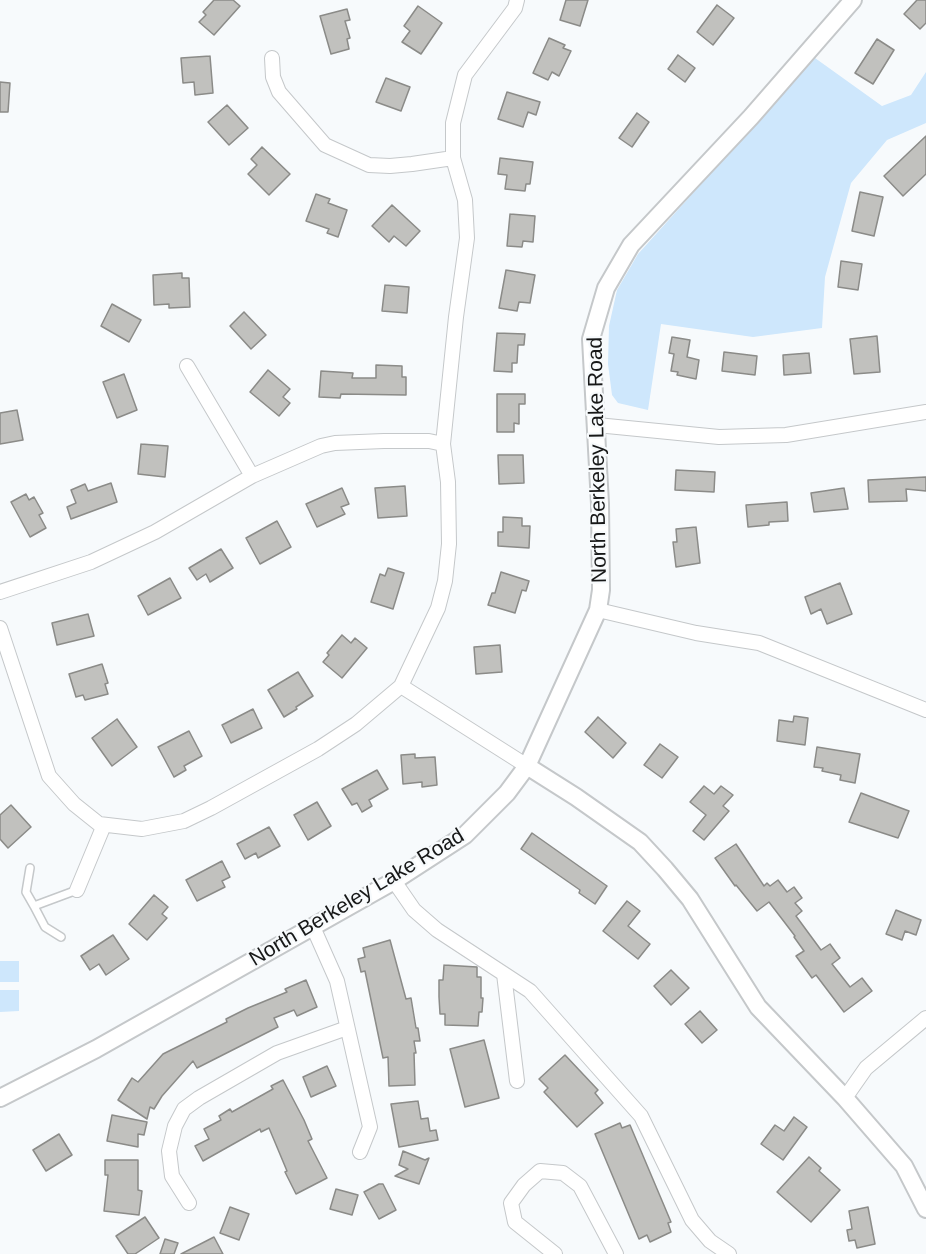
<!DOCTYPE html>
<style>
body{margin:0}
canvas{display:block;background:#f7fafc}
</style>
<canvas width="926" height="1254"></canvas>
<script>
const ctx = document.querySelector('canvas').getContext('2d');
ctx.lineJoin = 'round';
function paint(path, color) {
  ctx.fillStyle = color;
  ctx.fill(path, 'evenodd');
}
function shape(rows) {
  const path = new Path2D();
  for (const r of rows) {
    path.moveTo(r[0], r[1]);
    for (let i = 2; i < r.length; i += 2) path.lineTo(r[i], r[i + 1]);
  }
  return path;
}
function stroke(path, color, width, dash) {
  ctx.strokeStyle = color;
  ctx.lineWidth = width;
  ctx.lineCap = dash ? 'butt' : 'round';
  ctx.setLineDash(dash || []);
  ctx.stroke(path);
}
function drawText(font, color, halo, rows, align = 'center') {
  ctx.font = font + ' Arial,sans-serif';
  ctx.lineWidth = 4.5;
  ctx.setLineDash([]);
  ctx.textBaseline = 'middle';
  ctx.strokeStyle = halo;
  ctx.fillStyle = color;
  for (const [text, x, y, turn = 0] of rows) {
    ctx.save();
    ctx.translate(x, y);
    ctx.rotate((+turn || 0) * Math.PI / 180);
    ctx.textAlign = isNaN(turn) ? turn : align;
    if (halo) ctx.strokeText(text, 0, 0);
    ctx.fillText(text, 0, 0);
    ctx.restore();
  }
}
const green = shape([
 [815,58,882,106,911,95,926,72,926,123,887,140,851,183,825,277,822,328,753,337,661,324,648,410,618,403,612,395,608,364,609,326,617,290,638,254],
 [0,961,19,961,19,982,0,982],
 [0,990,19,990,19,1011,0,1012]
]);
const building = shape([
 [214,0,233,0,240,6,214,35,199,22,206,15,203,12,214,0],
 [566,0,588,0,580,26,560,20,566,0],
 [917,0,926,0,926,23,920,29,904,14,917,0],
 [717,5,734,18,713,45,697,32,717,5],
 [418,6,442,23,421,54,402,42,410,31,404,26,418,6],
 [347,9,350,20,345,21,350,38,347,39,349,49,331,54,320,16,347,9],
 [549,38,565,45,563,48,571,51,559,76,552,72,548,80,533,73,549,38],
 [877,39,894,50,873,84,855,73,877,39],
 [678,55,695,68,685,82,668,69,678,55],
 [210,56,213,93,195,95,194,82,183,83,181,58,210,56],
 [386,78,410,87,401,111,376,102,386,78],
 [0,82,10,83,8,112,0,112,0,82],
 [507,92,540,102,536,115,528,112,523,127,498,119,507,92],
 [227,105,248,128,229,145,208,122,227,105],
 [637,113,649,122,632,147,619,138,637,113],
 [926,136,926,174,903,196,884,176,926,136],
 [262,147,290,174,269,195,248,174,257,165,251,159,262,147],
 [500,158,533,162,530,184,526,184,525,191,505,189,507,175,498,174,500,158],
 [860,192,883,197,874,236,852,231,860,192],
 [316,194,330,199,328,203,347,210,338,237,327,233,329,229,306,221,316,194],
 [392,205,420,231,406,246,394,236,389,242,372,226,392,205],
 [510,214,535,216,533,242,523,241,522,247,507,246,510,214],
 [841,261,862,264,858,290,838,287,841,261],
 [506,270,535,275,530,303,519,302,517,311,499,308,506,270],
 [182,273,182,278,189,278,190,307,169,308,169,304,154,305,153,275,182,273],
 [385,285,409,287,407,313,382,311,385,285],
 [112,304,141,320,129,342,101,326,112,304],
 [244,312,266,335,251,349,230,326,244,312],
 [497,333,525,334,524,345,518,345,517,363,512,363,512,372,494,371,497,333],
 [877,336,880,372,854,374,850,339,877,336],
 [672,337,690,340,687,357,699,360,696,379,677,375,678,372,671,371,674,354,669,353,672,337],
 [724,352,757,356,755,375,722,371,724,352],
 [809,353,811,373,784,375,783,355,809,353],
 [376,365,402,366,402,377,406,377,406,395,341,394,340,398,319,397,321,371,353,373,352,378,376,378,376,365],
 [268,370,290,389,283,397,290,403,279,416,250,392,268,370],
 [124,374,137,410,117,418,103,382,124,374],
 [497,394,525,394,525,404,519,404,519,424,514,423,514,432,497,432,497,394],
 [17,410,23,440,0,444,0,413,17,410],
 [141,444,168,446,165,477,138,474,141,444],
 [498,455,523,455,524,483,499,484,498,455],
 [676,470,715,472,714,492,675,490,676,470],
 [926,477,926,491,906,489,907,501,869,502,868,480,926,477],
 [111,483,117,502,71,519,67,507,76,503,71,490,85,484,88,491,111,483],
 [405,486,407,516,378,518,375,488,405,486],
 [342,488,349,504,341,507,345,514,317,527,306,504,342,488],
 [844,488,848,509,814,512,811,493,844,488],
 [26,494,29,500,34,497,43,513,39,515,46,528,30,537,11,502,26,494],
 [787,502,788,521,769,522,769,525,748,527,746,505,787,502],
 [503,517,522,518,522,526,530,526,529,548,498,546,498,532,503,532,503,517],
 [277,521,291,547,260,564,246,538,277,521],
 [696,527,700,563,676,567,673,542,677,542,676,529,696,527],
 [221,549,233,568,210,582,206,574,197,580,189,568,221,549],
 [388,568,404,573,393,609,371,602,380,574,385,576,388,568],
 [501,572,529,581,526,591,522,590,515,613,488,605,492,593,495,593,501,572],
 [170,578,181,598,148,615,138,596,170,578],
 [840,583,852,614,827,624,821,609,811,614,805,597,840,583],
 [88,614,94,636,57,645,52,623,88,614],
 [342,635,351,643,355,638,367,648,342,678,323,662,329,655,327,653,342,635],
 [500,645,502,672,476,674,474,647,500,645],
 [102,664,108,683,105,684,108,694,85,700,83,695,76,697,69,674,102,664],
 [298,672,313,696,296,707,297,709,284,717,268,690,298,672],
 [253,709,262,728,231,743,222,725,253,709],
 [794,716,808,718,805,745,777,741,779,720,793,722,794,716],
 [598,717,626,743,613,758,585,732,598,717],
 [117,719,137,747,112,766,92,738,117,719],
 [189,731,202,756,184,766,186,770,174,777,158,747,189,731],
 [660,744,678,757,662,778,644,765,660,744],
 [817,747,860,754,855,783,840,780,841,775,822,771,823,768,814,767,817,747],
 [415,754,415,758,435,757,437,785,422,787,422,782,403,784,401,755,415,754],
 [377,770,388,789,369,800,372,806,362,812,357,803,352,805,342,789,377,770],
 [704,786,714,794,721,786,733,795,723,806,729,811,704,840,693,831,706,815,690,802,704,786],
 [861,793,909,811,898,838,849,822,861,793],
 [317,802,331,826,308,840,294,815,317,802],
 [11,805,31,827,8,848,0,839,0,815,11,805],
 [269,827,280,846,258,858,256,853,245,859,237,844,269,827],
 [532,833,607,886,595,904,579,893,580,890,521,849,532,833],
 [736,844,764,886,767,883,770,886,778,880,787,892,794,887,802,898,795,903,802,911,796,916,821,950,830,944,840,958,832,964,850,987,862,978,872,991,844,1012,816,975,812,978,796,956,804,951,794,937,795,936,769,902,757,911,736,885,735,886,715,858,736,844],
 [222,861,230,877,222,881,225,887,197,901,186,880,222,861],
 [154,895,168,907,162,914,167,918,147,940,129,924,154,895],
 [627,901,640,911,628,926,650,944,638,959,603,931,627,901],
 [896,910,921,920,916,935,905,931,902,940,886,934,896,910],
 [113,935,129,959,106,975,99,964,90,970,81,956,113,935],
 [390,940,406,999,411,998,416,1028,418,1028,420,1041,414,1041,416,1053,414,1053,415,1085,389,1086,388,1057,383,1058,365,971,361,972,358,959,365,957,363,948,390,940],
 [444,965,477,967,477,977,481,977,481,998,483,998,482,1012,479,1012,478,1026,445,1025,445,1014,440,1014,439,997,439,980,443,980,444,965],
 [671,970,689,988,671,1005,654,986,671,970],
 [306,980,317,1007,297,1016,294,1010,274,1018,278,1027,197,1068,193,1061,162,1096,154,1109,150,1107,147,1119,118,1100,132,1078,138,1082,163,1054,227,1022,226,1019,248,1008,287,992,285,989,306,980],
 [700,1011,717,1030,702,1043,685,1024,700,1011],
 [484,1040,499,1098,465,1107,450,1049,484,1040],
 [565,1055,598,1090,595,1093,603,1103,577,1127,544,1092,548,1088,539,1079,565,1055],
 [327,1066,336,1086,311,1097,303,1077,327,1066],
 [283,1080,304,1120,312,1139,308,1141,327,1178,296,1194,285,1172,287,1171,269,1128,261,1132,260,1129,203,1161,195,1146,209,1139,204,1129,221,1120,219,1116,230,1109,232,1112,273,1089,271,1086,283,1080],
 [418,1101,421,1119,428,1118,430,1131,436,1130,438,1140,399,1147,391,1104,418,1101],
 [112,1115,147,1122,144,1135,138,1134,138,1147,107,1141,112,1115],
 [794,1117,807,1127,783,1160,761,1144,775,1125,784,1131,794,1117],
 [620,1123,622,1128,630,1125,671,1222,668,1223,671,1232,650,1242,647,1235,639,1239,595,1134,620,1123],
 [59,1134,72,1155,46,1171,33,1150,59,1134],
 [403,1151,425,1160,429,1158,419,1184,395,1176,408,1169,399,1165,403,1151],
 [809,1157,821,1168,819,1171,840,1190,811,1222,777,1192,809,1157],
 [105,1160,138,1160,138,1190,142,1191,139,1215,104,1211,108,1175,105,1175,105,1160],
 [379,1184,383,1184,396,1210,379,1219,364,1192,379,1184],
 [336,1189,358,1195,352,1215,330,1209,336,1189],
 [230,1207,249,1214,239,1240,220,1233,230,1207],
 [868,1207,875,1244,857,1248,855,1240,849,1241,847,1230,852,1229,849,1211,868,1207],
 [145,1217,159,1238,135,1254,128,1254,116,1236,145,1217],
 [214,1237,223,1254,181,1254,214,1237],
 [165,1239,178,1243,174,1254,160,1254,165,1239]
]);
const service = shape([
 [30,868,26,892,34,906],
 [61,937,45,927,34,906,77,890]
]);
const minor = shape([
 [272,58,273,77,279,92,325,145,369,165,390,166,412,164,453,158],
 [187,366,252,476],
 [597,425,719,437,786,435,926,412],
 [0,592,91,562,155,532,252,476,321,446,335,443,384,441,429,441,443,444],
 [598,610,696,633,759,643,926,710],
 [0,628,49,776,74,804,99,824,142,829,184,821,211,808,318,749,356,724,401,686,438,608,445,581,449,544,448,482,443,444,456,317,467,238,465,200,453,158,453,123,465,75,515,8,517,0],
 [401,686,527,766],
 [394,881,414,910,437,930,530,991,641,1116,692,1220,710,1241,729,1254],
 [77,890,104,825],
 [313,927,337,981,370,1127,360,1152],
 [504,974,517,1081],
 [845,1098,866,1068,926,1018],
 [189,1203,172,1176,169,1151,175,1126,184,1109,199,1098,277,1053,347,1028],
 [555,1254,515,1222,511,1203,524,1185,540,1171,563,1173,580,1186,616,1254]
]);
const tertiary = shape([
 [527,766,576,797,640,842,665,869,690,899,758,1007,845,1098,904,1166,926,1209],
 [0,1098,96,1049,394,881,465,835,507,793,527,766,598,610,601,590,600,504,591,339,606,288,631,245,751,117,853,0]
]);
const streetNames = [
 ["North Berkeley Lake Road",598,460,-91],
 ["North Berkeley Lake Road",357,898,-31]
];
paint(green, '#cee7fc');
paint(building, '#c1c1be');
stroke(building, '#8b8b88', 1.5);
stroke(service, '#c5c8ca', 10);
stroke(minor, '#c5c8ca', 16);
stroke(tertiary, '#c5c8ca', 20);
stroke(service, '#fff', 7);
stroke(minor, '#fff', 14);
stroke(tertiary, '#fff', 16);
drawText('21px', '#171818', '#f7fafc', streetNames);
</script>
